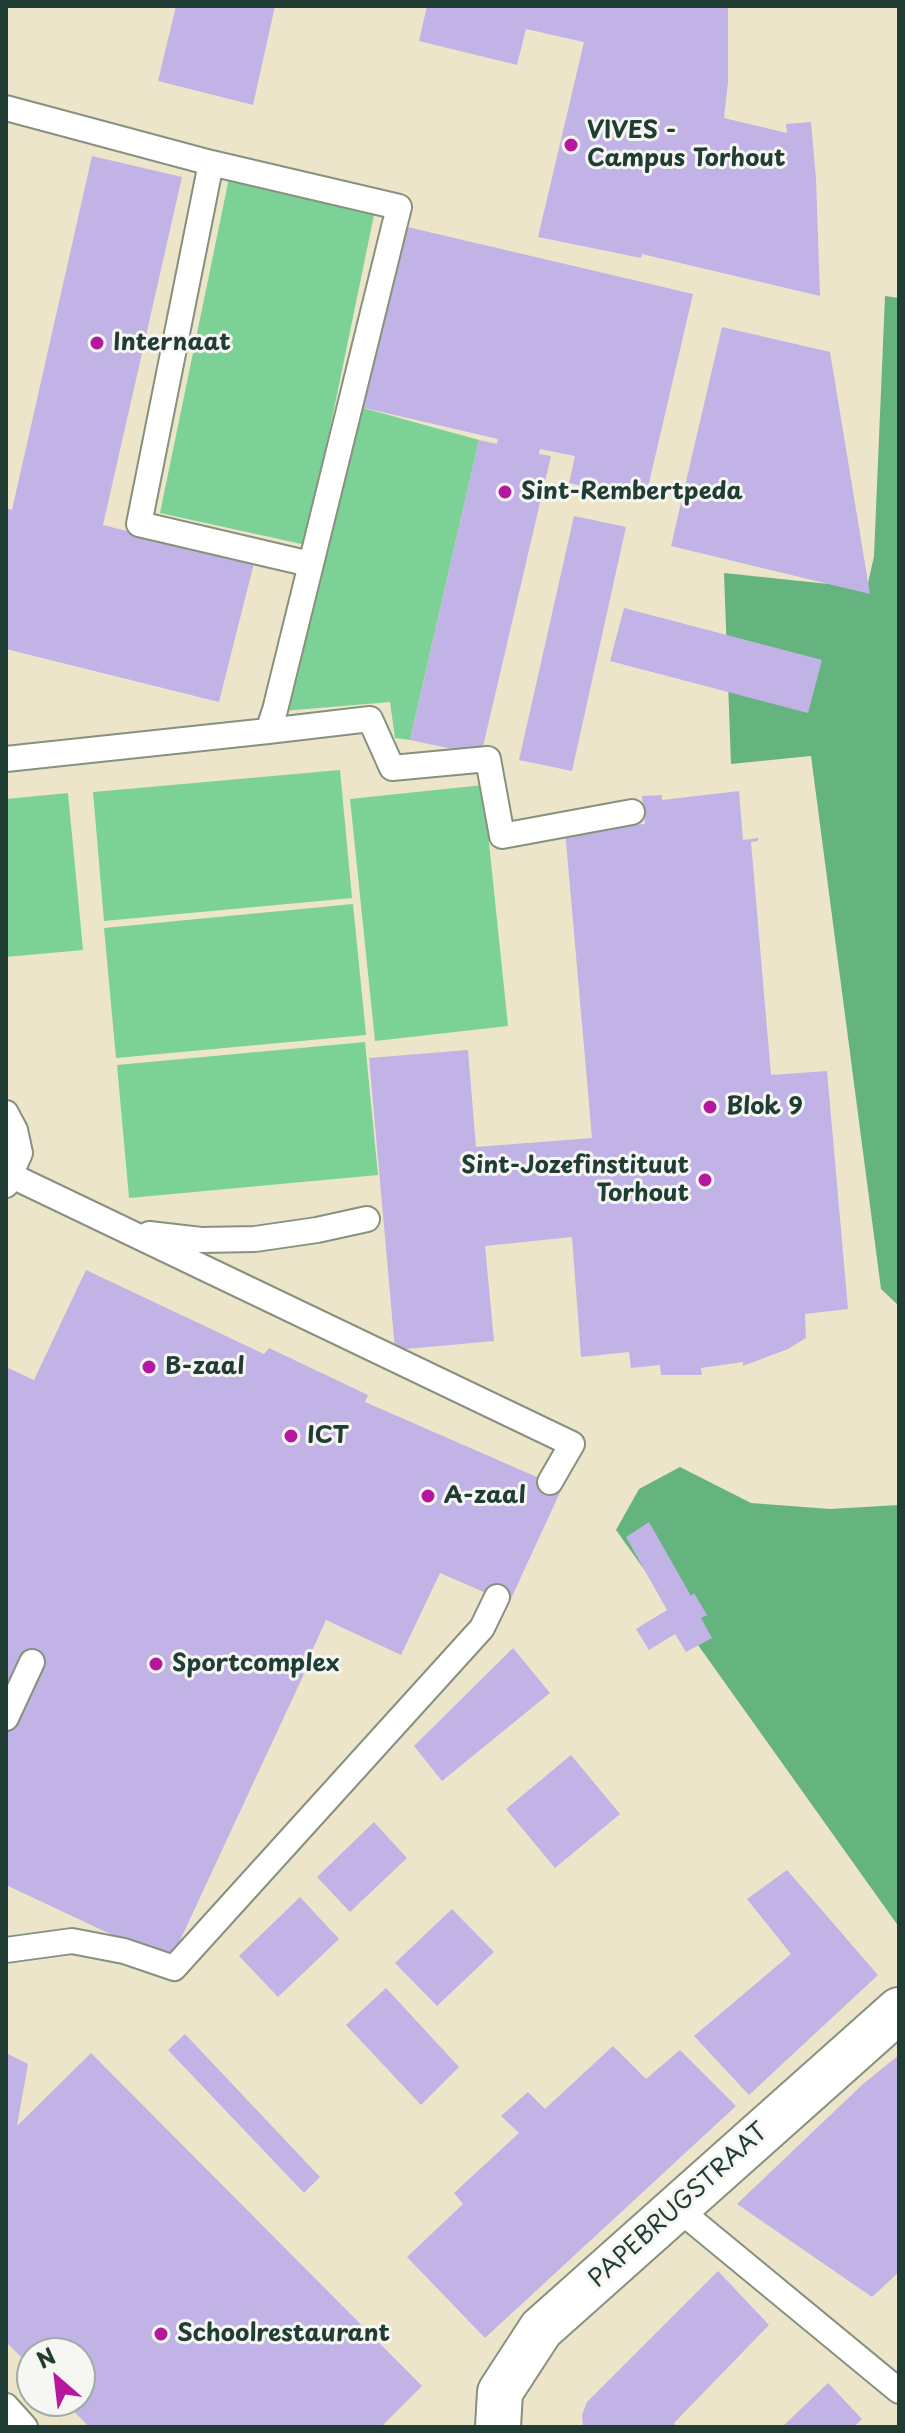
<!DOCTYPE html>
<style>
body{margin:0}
#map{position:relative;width:905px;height:2433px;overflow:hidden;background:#ece5c9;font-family:"Playpen Sans",sans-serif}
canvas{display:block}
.frame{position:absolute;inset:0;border:8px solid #1f3d34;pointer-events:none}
.north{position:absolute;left:16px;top:2337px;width:80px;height:80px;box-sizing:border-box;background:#f6f6f2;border:2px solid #a0aca6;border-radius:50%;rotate:332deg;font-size:22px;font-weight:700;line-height:32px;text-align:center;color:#1f3d34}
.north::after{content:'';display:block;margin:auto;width:28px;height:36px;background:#b5179e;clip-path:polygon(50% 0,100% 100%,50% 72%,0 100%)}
</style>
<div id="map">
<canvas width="905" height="2433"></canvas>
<div class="frame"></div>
<div class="north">N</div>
</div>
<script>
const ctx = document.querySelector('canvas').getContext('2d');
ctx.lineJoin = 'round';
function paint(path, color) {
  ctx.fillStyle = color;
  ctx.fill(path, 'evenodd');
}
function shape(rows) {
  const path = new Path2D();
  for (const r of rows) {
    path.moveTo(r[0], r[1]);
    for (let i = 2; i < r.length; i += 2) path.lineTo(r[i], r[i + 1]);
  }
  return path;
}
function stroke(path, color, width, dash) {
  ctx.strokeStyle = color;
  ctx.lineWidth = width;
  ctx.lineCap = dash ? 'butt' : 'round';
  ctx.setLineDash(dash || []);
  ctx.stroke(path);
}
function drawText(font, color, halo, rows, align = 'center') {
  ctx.font = font + ' "Playpen Sans",sans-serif';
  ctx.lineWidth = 6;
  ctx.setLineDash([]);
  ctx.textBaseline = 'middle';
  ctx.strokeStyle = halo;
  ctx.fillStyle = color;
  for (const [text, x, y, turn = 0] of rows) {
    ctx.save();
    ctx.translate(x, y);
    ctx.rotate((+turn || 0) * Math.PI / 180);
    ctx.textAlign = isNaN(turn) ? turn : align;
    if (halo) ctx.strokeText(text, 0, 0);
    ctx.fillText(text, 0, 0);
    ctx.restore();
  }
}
const green = shape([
 [229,178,374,215,306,545,160,513],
 [356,406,479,440,410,740,395,738,390,702,283,711],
 [340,770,352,898,104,921,93,792],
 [483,785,508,1026,375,1041,350,799],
 [68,793,83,950,6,957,6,799],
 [353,904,366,1035,116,1058,104,928],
 [365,1042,378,1175,129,1198,117,1065]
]);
const forest = shape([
 [885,296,899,298,899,1306,881,1289,811,756,731,764,724,573,867,588,874,556],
 [680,1467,751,1503,830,1509,899,1505,899,1927,616,1530,639,1489]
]);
const building = shape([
 [176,6,275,6,253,105,158,81],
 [427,6,728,6,728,82,724,118,787,133,786,124,811,122,816,179,820,296,642,254,641,258,538,237,584,42,526,29,517,65,419,41],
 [92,156,182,177,103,525,254,563,219,702,6,649,6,508,12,510],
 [399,225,693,294,645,500,569,483,575,456,540,449,539,454,551,456,481,755,410,740,479,440,497,444,498,439,356,406],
 [722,327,830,352,870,594,671,546],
 [574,516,626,527,572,771,519,760],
 [624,608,822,660,808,713,610,661],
 [739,791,743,840,758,838,758,841,751,842,771,1075,827,1071,848,1309,805,1314,806,1338,788,1349,743,1366,743,1362,701,1368,702,1375,661,1375,660,1365,631,1368,629,1352,581,1357,572,1237,485,1246,494,1341,395,1350,369,1058,468,1050,476,1147,592,1138,565,830,645,824,642,796,662,795,662,800],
 [86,1270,264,1354,269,1348,368,1395,365,1402,562,1488,509,1603,440,1573,401,1655,326,1620,302,1673,304,1674,170,1962,6,1885,6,1367,34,1380],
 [649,1522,691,1596,694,1593,707,1615,701,1618,712,1638,686,1652,675,1634,649,1650,636,1629,667,1610,626,1537],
 [513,1648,550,1693,442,1781,414,1746],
 [571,1755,620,1814,555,1868,506,1809],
 [374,1822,407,1858,350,1912,317,1877],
 [787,1870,878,1975,749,2095,694,2036,791,1954,747,1899],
 [300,1897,339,1939,278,1997,239,1956],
 [452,1909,494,1952,437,2006,395,1963],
 [386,1988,459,2067,421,2105,346,2025],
 [185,2034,320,2177,304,2193,168,2050],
 [613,2046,646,2079,680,2050,736,2106,485,2338,407,2257,463,2204,454,2193,519,2133,501,2116,528,2092,545,2109],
 [6,2053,28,2064,17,2126,91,2053,422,2386,381,2427,89,2427,64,2401,80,2401,80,2353,32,2353,32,2368,6,2342],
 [899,2055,899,2272,872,2297,737,2204,863,2084],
 [718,2271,769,2325,674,2423,677,2427,583,2427,582,2415,587,2402],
 [828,2383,862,2419,854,2427,782,2427]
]);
const lane = shape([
 [6,108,211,163],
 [268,731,370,719,392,768,488,759,502,836,632,812],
 [6,759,268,731,275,710,399,207,211,163,139,524,310,564],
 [6,1113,15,1130,20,1153,6,1185],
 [10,1175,572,1444,550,1482],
 [149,1234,201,1240,255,1239,317,1230,367,1219],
 [6,1718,32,1662],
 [6,1950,72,1941,124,1951,174,1968,482,1628,497,1597],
 [677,2208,899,2391],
 [6,2406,25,2427]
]);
const street = shape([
 [498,2427,500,2392,541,2329,899,2010]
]);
const markers = [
 [571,145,8,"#b5179e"],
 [97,343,8,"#b5179e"],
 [505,492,8,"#b5179e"],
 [710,1107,8,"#b5179e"],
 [705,1180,8,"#b5179e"],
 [149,1367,8,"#b5179e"],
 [291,1436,8,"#b5179e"],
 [428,1496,8,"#b5179e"],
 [156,1664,8,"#b5179e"],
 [161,2334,8,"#b5179e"]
];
const poiNames = [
 ["VIVES -",587,131],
 ["Campus Torhout",587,159],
 ["Internaat",113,343],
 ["Sint-Rembertpeda",521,492],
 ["Blok 9",726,1107],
 ["Sint-Jozefinstituut",689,1166,"right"],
 ["Torhout",689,1194,"right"],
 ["B-zaal",165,1367],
 ["ICT",307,1436],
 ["A-zaal",444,1496],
 ["Sportcomplex",172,1664],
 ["Schoolrestaurant",177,2334]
];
const streetNames = [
 ["PAPEBRUGSTRAAT",679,2206,-42]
];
paint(green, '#7cd296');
paint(forest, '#65b47f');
paint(building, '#c2b3e6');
stroke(lane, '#86917e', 28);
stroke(street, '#86917e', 48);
stroke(lane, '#fff', 24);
stroke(street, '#fff', 44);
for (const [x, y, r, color] of markers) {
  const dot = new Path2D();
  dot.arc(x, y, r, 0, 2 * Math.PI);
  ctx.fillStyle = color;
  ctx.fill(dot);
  stroke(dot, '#f6f6f2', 3);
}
drawText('bold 24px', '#1f3d34', '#f6f6f2', poiNames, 'left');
drawText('24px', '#1f3d34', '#f6f6f2', streetNames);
</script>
